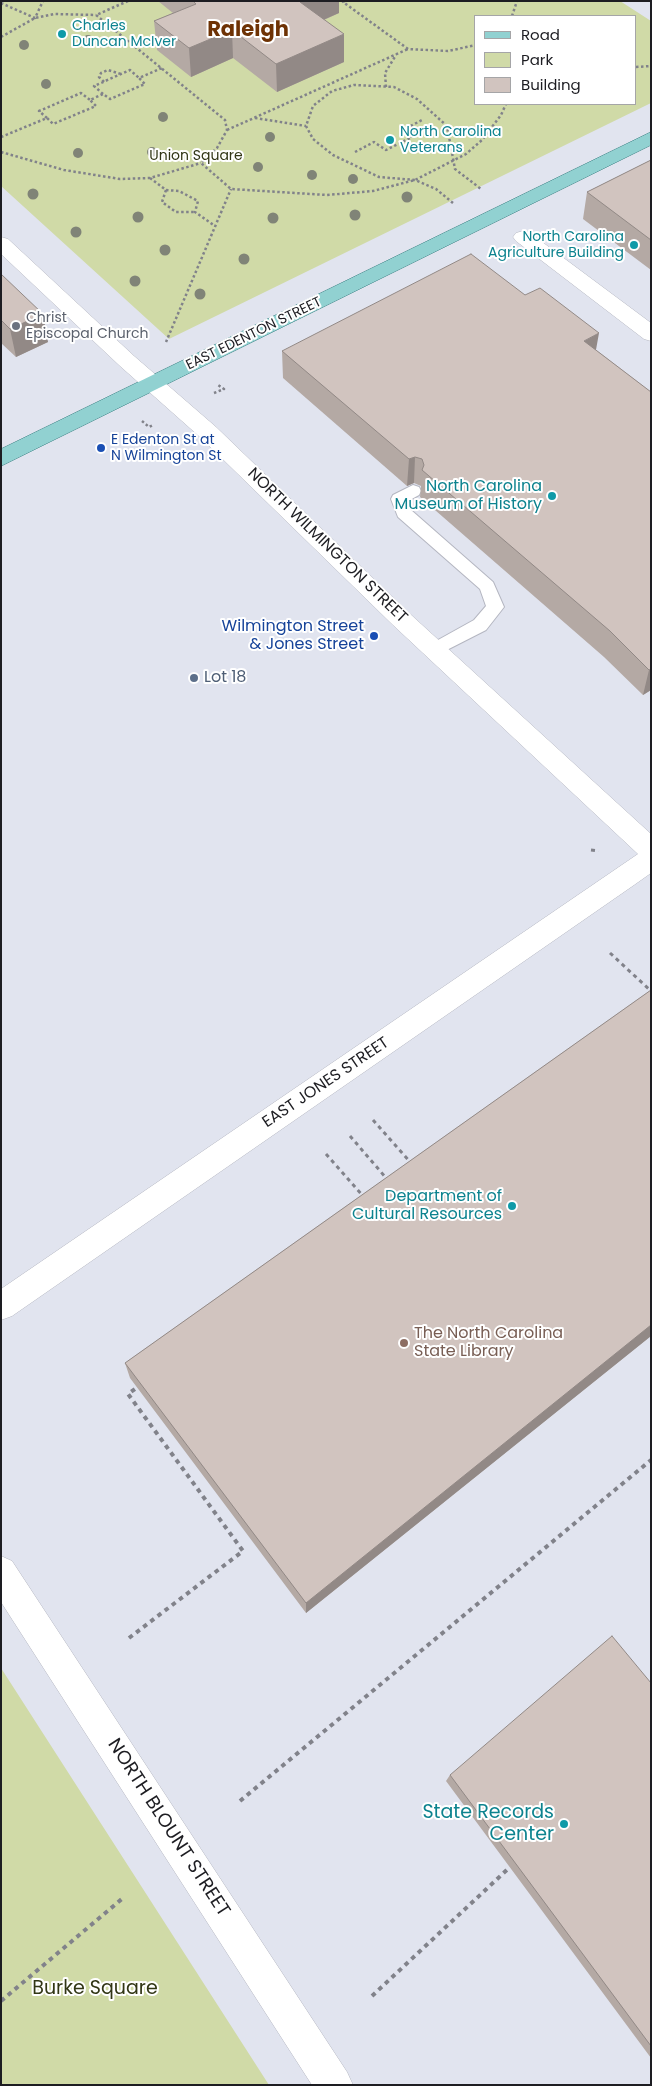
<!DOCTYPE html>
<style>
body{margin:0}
#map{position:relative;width:652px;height:2086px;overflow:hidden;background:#e1e4ef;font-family:Poppins,sans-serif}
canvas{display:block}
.frame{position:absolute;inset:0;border:2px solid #1d1d22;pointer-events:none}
.legend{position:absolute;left:474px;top:15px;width:162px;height:90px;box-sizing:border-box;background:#fff;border:1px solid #a5a5a7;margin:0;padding:6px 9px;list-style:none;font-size:15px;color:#1d1d22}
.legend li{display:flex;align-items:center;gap:10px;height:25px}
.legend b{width:25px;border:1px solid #a5a5a7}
</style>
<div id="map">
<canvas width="652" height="2086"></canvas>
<div class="frame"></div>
<ul class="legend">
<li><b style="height:6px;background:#91d1d1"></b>Road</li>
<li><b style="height:14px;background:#d0daa7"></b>Park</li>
<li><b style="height:14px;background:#d1c4bf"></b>Building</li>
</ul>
</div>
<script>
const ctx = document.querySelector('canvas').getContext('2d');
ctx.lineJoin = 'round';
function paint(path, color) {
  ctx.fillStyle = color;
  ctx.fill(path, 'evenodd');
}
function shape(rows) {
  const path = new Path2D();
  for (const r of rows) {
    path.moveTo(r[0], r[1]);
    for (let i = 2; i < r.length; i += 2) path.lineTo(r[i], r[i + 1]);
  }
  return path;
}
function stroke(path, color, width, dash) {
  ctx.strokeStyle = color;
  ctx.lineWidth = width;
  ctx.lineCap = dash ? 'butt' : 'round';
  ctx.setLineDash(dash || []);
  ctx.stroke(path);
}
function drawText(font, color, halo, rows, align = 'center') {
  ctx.font = font + ' Poppins,sans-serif';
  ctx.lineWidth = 4;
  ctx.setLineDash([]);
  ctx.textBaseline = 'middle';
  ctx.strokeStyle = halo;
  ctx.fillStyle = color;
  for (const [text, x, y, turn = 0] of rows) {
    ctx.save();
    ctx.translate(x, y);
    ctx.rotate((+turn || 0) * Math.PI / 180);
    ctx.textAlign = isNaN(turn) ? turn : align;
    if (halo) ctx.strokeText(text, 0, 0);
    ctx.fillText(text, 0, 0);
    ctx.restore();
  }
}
const green = shape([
 [1,1,620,1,651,21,651,103,169,339,1,186],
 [476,16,636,16,636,104,476,104],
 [1,1668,269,2085,1,2085]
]);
const pathFar2 = shape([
 [128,1,96,15,225,120,227,130,217,148,201,163,231,189,327,195,373,191,415,180,466,154,482,140,501,115,506,104],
 [345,1,343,2,408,49,448,51,476,45],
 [1,3,35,18,43,1],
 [512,16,517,1],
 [1,37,35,18,54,14,96,15],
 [636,67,651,66],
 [104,82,99,77,101,73,108,70,121,74],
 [386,87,385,73,396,55],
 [103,94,94,86,130,70,139,78],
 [47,118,39,111,81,93,90,100],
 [255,118,306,126],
 [227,130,408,49],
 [1,137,47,118,53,124,96,106,90,100,103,94,110,99,145,84,139,78,162,68],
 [1,152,64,170,120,179,150,178,201,163],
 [355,152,374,142,386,150,412,137,403,130,422,120],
 [150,178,166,190,179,191,198,201,195,212,215,226],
 [166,190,162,202,176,212,195,212],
 [453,203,436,189,415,180,379,177,333,155,313,139,306,126,313,106,332,91,354,85,394,87,417,99,447,126,455,169,481,189],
 [166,342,231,189],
 [214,393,224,389,218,385],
 [142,421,149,427,153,425]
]);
const pathFar1 = shape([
 [591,850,599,851],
 [610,953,651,991],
 [373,1120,412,1164],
 [350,1136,387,1179],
 [326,1154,363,1196]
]);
const path = shape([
 [129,1638,243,1551,128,1394,139,1386],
 [240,1801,651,1460],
 [372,1996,510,1867],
 [1,2001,123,1898]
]);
const lane = shape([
 [413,485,419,487,421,491,419,495,408,501,411,510,493,582,504,607,486,630,435,656,429,655,426,650,429,645,474,620,486,606,480,589,398,517,391,499,393,495,413,485]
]);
const street = shape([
 [523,231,530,233,651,323,651,341,644,339,516,241,513,237,516,233,523,231]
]);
const secondary = shape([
 [1,237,8,239,134,356,216,427,409,613,651,834,651,873,634,885,12,1316,1,1320,1,1289,638,854,393,625,200,437,120,366,1,254,1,237],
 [1,1556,12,1561,347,2072,353,2085,312,2085,1,1602,1,1556]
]);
const primary = shape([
 [651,132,651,145,1,466,1,449,651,132]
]);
const trees = [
 [88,40,5],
 [24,45,5],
 [46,84,5],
 [163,117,5],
 [270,137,5],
 [152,152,5],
 [78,153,5],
 [258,167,5],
 [312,175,5],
 [353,179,5],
 [33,194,5.5],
 [407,197,5.5],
 [355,215,5.5],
 [138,217,5.5],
 [273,218,5.5],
 [76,232,5.5],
 [165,250,5.5],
 [244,259,5.5],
 [135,281,5.5],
 [200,294,5.5]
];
const wall = shape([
 [158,1,339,1,339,13,324,20,344,62,277,92,233,58,191,77,157,50,154,21,173,13],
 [651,160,651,270,583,219,587,192],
 [1,274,48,342,16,357,1,343],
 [596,350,651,392,651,690,643,695,604,657,420,497,421,486,414,483,407,486,283,378,282,351],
 [651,990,651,1336,306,1613,130,1378,125,1363],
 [651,1683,651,2058,446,1781,450,1775]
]);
const shadedWall = shape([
 [301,1,339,1,339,13,300,30,300,2],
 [232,30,233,58,191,77,189,48],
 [344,34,344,62,277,92,276,64],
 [43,314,48,342,16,357,10,329],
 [599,333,594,361,584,341],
 [415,457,414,483,407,486,409,459],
 [651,669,651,690,643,695,649,670],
 [651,1325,651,1336,306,1613,306,1603]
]);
const building = shape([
 [193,1,301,1,300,2,344,34,276,64,232,30,189,48,154,21,196,4,193,1],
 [651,160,651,240,587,192,651,160],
 [471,254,525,295,540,288,599,333,584,341,651,392,651,669,649,670,610,631,422,470,424,465,422,459,415,457,409,459,282,351,471,254],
 [1,274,43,314,10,329,1,320,1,274],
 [651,990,651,1325,306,1603,125,1363,651,990],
 [612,1636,651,1683,651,2046,450,1775,612,1636]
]);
const markers = [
 [62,34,5,"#0f9aa8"],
 [390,140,5,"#0f9aa8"],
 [634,245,5,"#0f9aa8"],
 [16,326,5,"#6b7280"],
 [101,448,5,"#1a4fb4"],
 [552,496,5,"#0f9aa8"],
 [374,636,5,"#1a4fb4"],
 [194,678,5,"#5c6f8a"],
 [512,1206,5,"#0f9aa8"],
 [404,1343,5,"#8d6e63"],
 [564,1824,5,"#0f9aa8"]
];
const farCulturenames = [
 ["Charles",72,26],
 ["Duncan McIver",72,42],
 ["North Carolina",400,132],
 ["Veterans",400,148],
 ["North Carolina",624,237,"right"],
 ["Agriculture Building",624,253,"right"]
];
const farParknames = [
 ["Union Square",196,156]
];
const farWorshipnames = [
 ["Christ",26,318],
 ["Episcopal Church",26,334]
];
const farStreetnames = [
 ["EAST EDENTON STREET",254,334,-26]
];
const farTransitnames = [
 ["E Edenton St at",111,440],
 ["N Wilmington St",111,456]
];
const cultureNames = [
 ["North Carolina",542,487],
 ["Museum of History",542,505],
 ["Department of",502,1197],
 ["Cultural Resources",502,1215]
];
const streetNames = [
 ["NORTH WILMINGTON STREET",327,546,44],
 ["EAST JONES STREET",326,1083,-34]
];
const transitNames = [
 ["Wilmington Street",364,627],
 ["& Jones Street",364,645]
];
const serviceNames = [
 ["Lot 18",204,678]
];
const educationNames = [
 ["The North Carolina",414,1334],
 ["State Library",414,1352]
];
const nearCulturenames = [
 ["State Records",554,1813],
 ["Center",554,1835]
];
const nearStreetnames = [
 ["NORTH BLOUNT STREET",168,1828,57]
];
const nearParknames = [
 ["Burke Square",95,1989]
];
const farTownnames = [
 ["Raleigh",248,31]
];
paint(green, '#d0daa7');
stroke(lane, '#b4b6c1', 2);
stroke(street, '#b4b6c1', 1);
stroke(secondary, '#b4b6c1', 1);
stroke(primary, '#397e80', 1);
stroke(pathFar2, '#81828a', 2.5, [2.5, 2.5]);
stroke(pathFar1, '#81828a', 3, [4, 4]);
stroke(path, '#81828a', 4, [4.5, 4.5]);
paint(lane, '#fff');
paint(street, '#fff');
paint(secondary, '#fff');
paint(primary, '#91d1d1');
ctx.fillStyle = '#808477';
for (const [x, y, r] of trees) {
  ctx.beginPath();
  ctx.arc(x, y, r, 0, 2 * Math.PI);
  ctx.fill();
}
paint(wall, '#b4a9a4');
paint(shadedWall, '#928986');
paint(building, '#d1c4bf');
stroke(building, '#928986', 1);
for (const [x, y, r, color] of markers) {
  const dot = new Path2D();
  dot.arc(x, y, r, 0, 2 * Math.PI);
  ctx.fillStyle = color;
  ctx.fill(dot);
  stroke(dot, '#fff', 2);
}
drawText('14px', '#0d838f', '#fff', farCulturenames, 'left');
drawText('14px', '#313615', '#fff', farParknames);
drawText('14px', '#5b616d', '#fff', farWorshipnames, 'left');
drawText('14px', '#1d1d22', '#fff', farStreetnames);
drawText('14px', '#164399', '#fff', farTransitnames, 'left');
drawText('16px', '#0d838f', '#fff', cultureNames, 'right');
drawText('16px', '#1d1d22', '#fff', streetNames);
drawText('16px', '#164399', '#fff', transitNames, 'right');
drawText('16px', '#4e5e75', '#fff', serviceNames, 'left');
drawText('16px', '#785e54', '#fff', educationNames, 'left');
drawText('19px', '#0d838f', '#fff', nearCulturenames, 'right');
drawText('19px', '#1d1d22', '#fff', nearStreetnames);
drawText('19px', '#313615', '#fff', nearParknames);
drawText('bold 21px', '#6e3204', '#fff', farTownnames);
</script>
